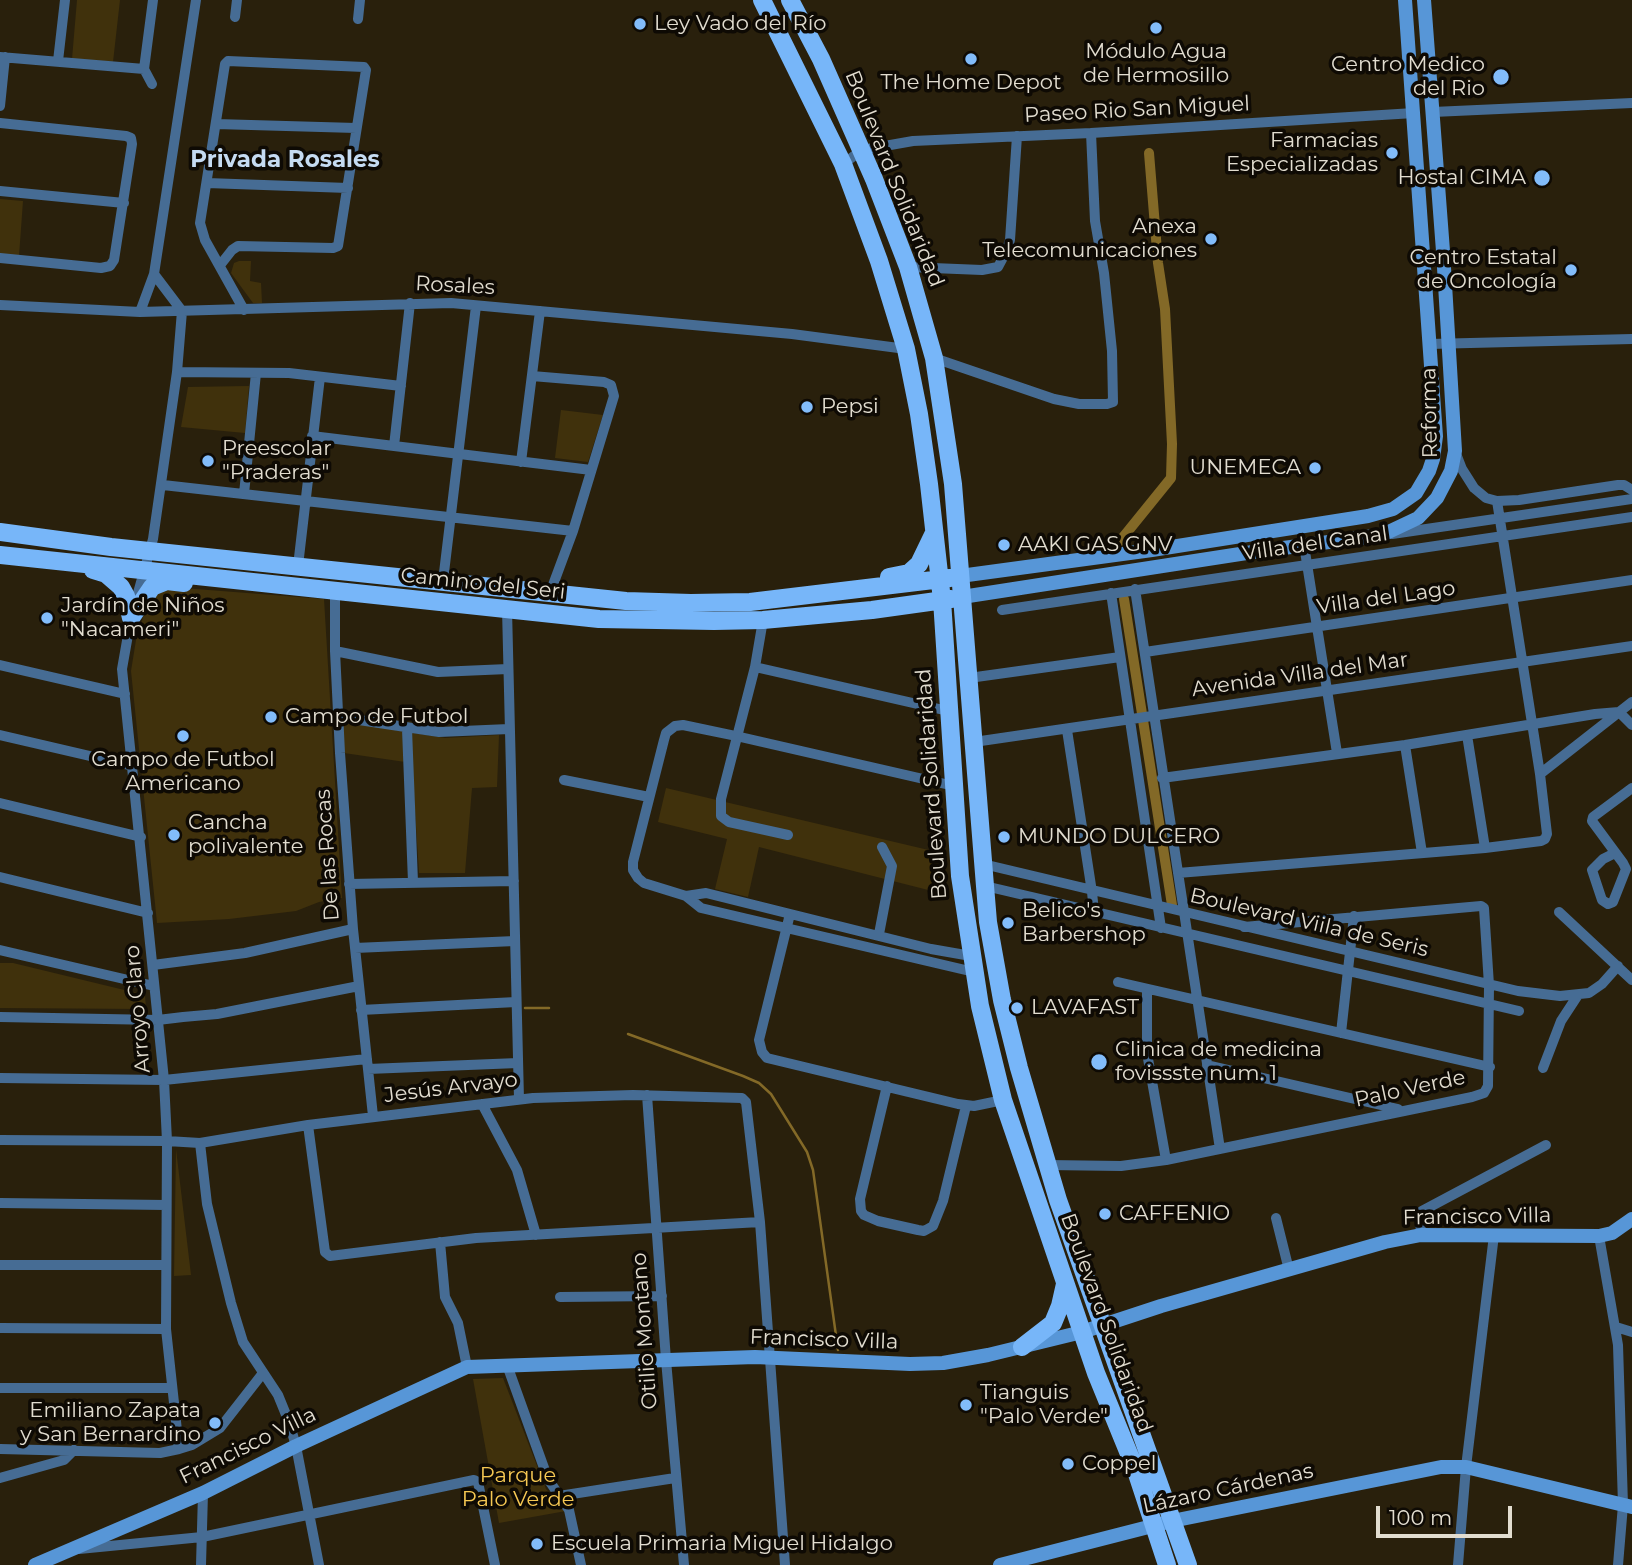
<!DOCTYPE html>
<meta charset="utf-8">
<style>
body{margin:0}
#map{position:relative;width:1632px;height:1565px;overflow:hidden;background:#29200c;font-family:Montserrat,sans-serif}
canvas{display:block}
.scale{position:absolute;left:1376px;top:1506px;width:136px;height:32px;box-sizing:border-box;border:4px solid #e2ddd0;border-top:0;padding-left:9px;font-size:21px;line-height:24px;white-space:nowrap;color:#e2ddd0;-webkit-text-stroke:5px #0e0a04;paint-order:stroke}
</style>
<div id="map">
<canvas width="1632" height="1565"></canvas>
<div class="scale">100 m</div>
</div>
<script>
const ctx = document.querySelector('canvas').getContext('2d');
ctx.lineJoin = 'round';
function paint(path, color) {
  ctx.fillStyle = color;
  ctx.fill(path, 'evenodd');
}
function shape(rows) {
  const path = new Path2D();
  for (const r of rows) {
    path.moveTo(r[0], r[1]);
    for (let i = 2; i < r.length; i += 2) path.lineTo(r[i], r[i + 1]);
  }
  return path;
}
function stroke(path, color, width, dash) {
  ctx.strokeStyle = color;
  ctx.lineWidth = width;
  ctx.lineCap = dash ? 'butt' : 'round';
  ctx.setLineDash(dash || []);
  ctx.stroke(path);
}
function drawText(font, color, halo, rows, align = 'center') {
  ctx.font = font + ' Montserrat,sans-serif';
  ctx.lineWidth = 7;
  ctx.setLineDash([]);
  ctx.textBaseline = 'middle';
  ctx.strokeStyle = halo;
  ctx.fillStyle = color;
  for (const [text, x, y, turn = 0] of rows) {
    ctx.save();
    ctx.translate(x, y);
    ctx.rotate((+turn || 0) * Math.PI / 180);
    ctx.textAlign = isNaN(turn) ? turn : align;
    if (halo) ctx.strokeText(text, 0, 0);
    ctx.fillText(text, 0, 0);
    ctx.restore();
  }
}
const green = shape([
 [77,0,120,0,113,62,72,59],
 [0,199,23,201,19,256,0,255],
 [239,261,251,261,250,281,261,283,262,303,253,303,231,273,234,263],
 [249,386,245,433,181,427,188,387],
 [561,410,603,415,588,462,555,458],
 [170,587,324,599,342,898,319,902,296,911,229,919,157,923,131,671,136,640,146,608,154,594],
 [341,721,445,738,499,735,497,787,472,788,465,873,419,873,412,763,344,753],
 [666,788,937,852,940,893,759,847,748,897,715,889,727,839,658,822],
 [0,963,13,963,145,995,146,1009,0,1008],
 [176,1149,191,1275,174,1276],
 [503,1378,546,1489,566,1511,499,1523,473,1379]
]);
const stream = shape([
 [525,1008,549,1008],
 [628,1034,743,1076,759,1083,771,1094,807,1152,813,1170,838,1350]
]);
const canal = shape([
 [1120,541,1171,478,1172,444,1165,309,1158,263,1149,153],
 [1124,599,1172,905]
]);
const street = shape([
 [235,17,237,0],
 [358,19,360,0],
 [0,57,144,69,153,0],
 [58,61,65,0],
 [144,69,152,84],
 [0,106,5,57],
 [1433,112,1632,103],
 [0,123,126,136,131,138,132,144,114,260,110,266,101,268,0,258],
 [216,124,356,128],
 [843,164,862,150,913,141,1091,133,1414,113],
 [207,183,348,188],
 [0,191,124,203],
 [221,264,232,250,238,246,333,248,338,246,366,70,364,67,228,61,225,64,200,223,205,240,244,310],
 [908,267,982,270,998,267,1006,252,1010,240,1017,136],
 [154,274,182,311,177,372,153,539,131,618,122,669,164,1080,167,1141,166,1329,179,1449],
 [0,305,140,312,451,303,792,334,906,349],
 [140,312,154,274,196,0],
 [1430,344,1632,339],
 [934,358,1054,399,1079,404,1107,404,1113,402,1112,351,1104,273,1095,221,1091,133],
 [177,372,289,373,401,386],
 [532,376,604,382,611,385,614,396,573,531,550,593],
 [312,436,591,470],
 [394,446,410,303],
 [1455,451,1462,469,1474,488,1486,498,1497,501,1519,500,1618,485,1624,485,1632,490],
 [521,462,540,311],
 [163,485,573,531],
 [244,494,256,373],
 [1392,534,1632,499],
 [1304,545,1337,753],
 [298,566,320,377],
 [443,581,476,306],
 [1135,589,1220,1149],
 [335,590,335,651,340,753,353,929,373,1116],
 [1111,593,1161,928],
 [507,609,519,1099],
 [1002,610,1632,517],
 [763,620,755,667,721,799,721,816,729,822,788,835],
 [335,651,438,672,508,669],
 [1145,652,1632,580],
 [0,665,125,694],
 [755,667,948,711],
 [969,678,1120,657],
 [339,717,439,732,509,729],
 [407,729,413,882],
 [1067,730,1092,892,1094,912],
 [0,735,133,766],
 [1467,735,1485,848],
 [974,742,1632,646],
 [1405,745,1422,853],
 [1540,774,1632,702],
 [1162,778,1405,745,1595,714,1619,712,1632,725],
 [564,780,649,797],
 [954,786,736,736,683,725,675,726,666,733,664,740,633,862,633,870,638,878,644,883,686,896,701,908,974,972],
 [0,803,141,837],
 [1615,853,1603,859,1592,870,1602,900,1608,904,1613,902,1626,869,1623,863,1592,821,1593,817,1632,788],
 [983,864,1518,991,1560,996,1589,993,1602,984,1618,966],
 [1178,873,1485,848,1541,841,1545,839,1547,834,1540,774,1497,501],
 [0,877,148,913],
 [349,884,514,881],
 [985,886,1519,1011],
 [686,896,706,893,931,949,971,956],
 [1559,912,1632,980],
 [790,914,759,1040,762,1052,767,1058,958,1104,974,1106,1003,1100],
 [879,934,892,866,882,847],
 [355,948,515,941],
 [0,950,154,986],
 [153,965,245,953,353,929],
 [1118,982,1490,1067],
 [1147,989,1147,1053,1166,1160],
 [361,1010,516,1002],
 [0,1017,158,1020,183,1017,217,1014,359,986],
 [1341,1033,1354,916],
 [1207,1065,1398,1109],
 [1543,1068,1561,1021,1578,995],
 [368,1069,518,1063],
 [0,1078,164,1080,367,1059],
 [887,1086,860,1199,861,1211,864,1215,878,1221,918,1230,924,1231,933,1226,943,1201,966,1106],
 [647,1095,666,1360,684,1565],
 [482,1104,517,1170,536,1235],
 [308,1125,325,1252,330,1256,476,1238,760,1222],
 [0,1140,167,1141,200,1143,308,1125,533,1098,633,1095,742,1098,746,1102,760,1222,785,1565],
 [200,1143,207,1204,231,1303,243,1342,278,1395,289,1422,296,1446,319,1565],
 [1047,1165,1121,1166,1166,1160,1472,1097,1484,1093,1488,1086,1489,985,1484,908,1481,906,1244,927],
 [0,1203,166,1205],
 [1276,1218,1289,1270],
 [1421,1235,1420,1216,1422,1211,1546,1145],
 [1599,1236,1618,1345,1623,1505,1618,1565],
 [440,1242,445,1297,458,1323,467,1367],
 [0,1265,166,1265],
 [560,1297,662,1296],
 [1616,1327,1632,1332],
 [0,1328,166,1329],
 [507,1365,548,1479,569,1510,581,1565],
 [0,1388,171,1388],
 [0,1449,160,1453,179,1449,192,1445,220,1428,263,1373],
 [0,1478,64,1460,74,1450],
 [559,1496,675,1478],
 [79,1549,202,1537,474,1480,478,1482,495,1565],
 [201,1565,203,1493],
 [1458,1565,1466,1467,1494,1235]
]);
const secondary = shape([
 [960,576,1152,550,1368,516,1393,509,1416,493,1429,471,1433,459,1436,436,1405,0],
 [962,597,1253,552,1382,535,1418,518,1437,498,1451,471,1455,451,1443,251,1424,0],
 [35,1565,203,1493,296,1446,467,1367,755,1357,910,1364,943,1363,988,1355,1082,1332,1161,1306,1385,1242,1421,1235,1599,1236,1612,1233,1632,1219],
 [1000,1565,1172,1521,1441,1467,1466,1467,1632,1507]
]);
const primary = shape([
 [762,0,843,164,879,261,906,349,919,414,929,484,942,600,960,876,980,1006,1003,1100,1096,1373,1136,1471,1167,1565],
 [790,0,821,59,874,179,908,267,934,358,953,484,985,886,988,922,1002,1000,1019,1068,1058,1200,1188,1565],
 [0,532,111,547,626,601,691,603,750,602,950,578],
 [0,555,599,619,714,621,763,620,872,610,951,599],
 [93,570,106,574,121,587,126,596,131,618],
 [889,577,909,573,919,564,933,535],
 [131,618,152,587,167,581,184,583],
 [1022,1347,1053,1323,1060,1306,1065,1284]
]);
const markers = [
 [640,24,7,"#82bcfa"],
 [1156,28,7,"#82bcfa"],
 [971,59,7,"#82bcfa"],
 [1501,77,9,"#82bcfa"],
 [1392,153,7,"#82bcfa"],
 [1542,178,9,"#82bcfa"],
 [1211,239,7,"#82bcfa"],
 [1571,270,7,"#82bcfa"],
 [807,407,7,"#82bcfa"],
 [208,461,7,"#82bcfa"],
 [1315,468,7,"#82bcfa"],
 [1004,545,7,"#82bcfa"],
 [47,618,7,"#82bcfa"],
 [271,717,7,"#82bcfa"],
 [183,736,7,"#82bcfa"],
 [174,835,7,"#82bcfa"],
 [1004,837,7,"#82bcfa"],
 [1008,923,7,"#82bcfa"],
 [1017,1008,7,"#82bcfa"],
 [1099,1062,9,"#82bcfa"],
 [1105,1214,7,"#82bcfa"],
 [966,1405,7,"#82bcfa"],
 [215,1423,7,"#82bcfa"],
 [1068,1464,7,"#82bcfa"],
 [537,1544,7,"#82bcfa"]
];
const poiNames = [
 ["Ley Vado del Río",654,24],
 ["Módulo Agua",1156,52,"center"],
 ["de Hermosillo",1156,76,"center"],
 ["Centro Medico",1485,65,"right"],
 ["del Rio",1485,89,"right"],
 ["The Home Depot",971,83,"center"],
 ["Farmacias",1378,141,"right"],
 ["Especializadas",1378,165,"right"],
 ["Hostal CIMA",1526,178,"right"],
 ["Anexa",1197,227,"right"],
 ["Telecomunicaciones",1197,251,"right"],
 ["Centro Estatal",1557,258,"right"],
 ["de Oncología",1557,282,"right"],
 ["Pepsi",821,407],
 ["Preescolar",222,449],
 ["\"Praderas\"",222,473],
 ["UNEMECA",1301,468,"right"],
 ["AAKI GAS GNV",1018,545],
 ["Jardín de Niños",61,606],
 ["\"Nacameri\"",61,630],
 ["Campo de Futbol",285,717],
 ["Campo de Futbol",183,760,"center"],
 ["Americano",183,784,"center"],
 ["Cancha",188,823],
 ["polivalente",188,847],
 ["MUNDO DULCERO",1018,837],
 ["Belico's",1022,911],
 ["Barbershop",1022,935],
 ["LAVAFAST",1031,1008],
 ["Clinica de medicina",1115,1050],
 ["fovissste num. 1",1115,1074],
 ["CAFFENIO",1119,1214],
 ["Tianguis",980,1393],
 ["\"Palo Verde\"",980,1417],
 ["Emiliano Zapata",201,1411,"right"],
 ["y San Bernardino",201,1435,"right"],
 ["Coppel",1082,1464],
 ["Escuela Primaria Miguel Hidalgo",551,1544]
];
const streetNames = [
 ["Paseo Rio San Miguel",1137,110,-3],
 ["Boulevard Solidaridad",894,179,68],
 ["Rosales",455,286,3],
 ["Reforma",1430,413,-91],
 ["Villa del Canal",1315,544,-8],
 ["Camino del Seri",483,584,6],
 ["Villa del Lago",1386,598,-8],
 ["Avenida Villa del Mar",1300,675,-8],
 ["Boulevard Solidaridad",932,784,-94],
 ["De las Rocas",328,855,-94],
 ["Boulevard Viila de Seris",1309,923,13],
 ["Arroyo Claro",138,1009,-95],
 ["Jesús Arvayo",451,1088,-7],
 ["Palo Verde",1410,1089,-12],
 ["Francisco Villa",1477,1217,-1],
 ["Boulevard Solidaridad",1106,1323,70],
 ["Otilio Montano",645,1331,-94],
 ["Francisco Villa",824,1340,2],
 ["Francisco Villa",248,1446,-26],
 ["Lázaro Cárdenas",1228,1489,-12]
];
const parkNames = [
 ["Parque",518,1476],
 ["Palo Verde",518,1500]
];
const neighbourhoodNames = [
 ["Privada Rosales",285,160]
];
paint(green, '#40310c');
stroke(stream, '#836927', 2.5);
stroke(canal, '#836927', 10);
stroke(street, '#466c94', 10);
stroke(secondary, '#5796d7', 14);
stroke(primary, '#77b6f9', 18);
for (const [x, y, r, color] of markers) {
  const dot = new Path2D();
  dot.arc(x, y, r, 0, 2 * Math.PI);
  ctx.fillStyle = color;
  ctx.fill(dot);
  stroke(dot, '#0e0a04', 2.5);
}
drawText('21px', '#e2ddd0', '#0e0a04', poiNames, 'left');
drawText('21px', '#e2ddd0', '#0e0a04', streetNames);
drawText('21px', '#f6c853', '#0e0a04', parkNames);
drawText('bold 23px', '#c5dbf2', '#0e0a04', neighbourhoodNames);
</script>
